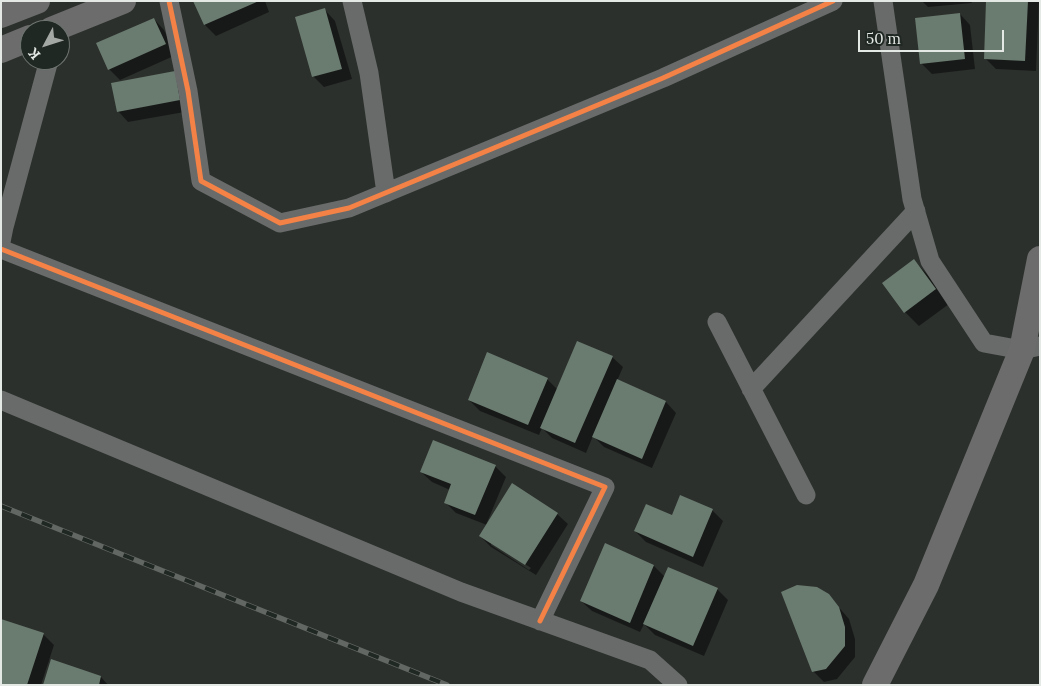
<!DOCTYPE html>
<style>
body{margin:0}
#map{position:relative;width:1041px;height:686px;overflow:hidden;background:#2c302d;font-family:Lora,serif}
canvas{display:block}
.frame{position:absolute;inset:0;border:2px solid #e4e9e5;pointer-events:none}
.north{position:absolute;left:20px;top:20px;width:50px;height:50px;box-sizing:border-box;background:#202823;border:1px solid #6e7571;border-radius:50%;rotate:230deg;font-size:14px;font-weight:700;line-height:20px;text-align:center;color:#e4e9e5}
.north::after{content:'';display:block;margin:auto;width:18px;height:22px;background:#a4a8a5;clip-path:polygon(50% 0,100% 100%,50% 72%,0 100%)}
.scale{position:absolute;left:858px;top:30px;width:146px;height:22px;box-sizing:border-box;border:2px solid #e4e9e5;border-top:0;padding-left:6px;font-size:15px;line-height:18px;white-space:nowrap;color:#e4e9e5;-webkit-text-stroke:4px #202823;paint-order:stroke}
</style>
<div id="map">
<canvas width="1041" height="686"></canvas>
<div class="frame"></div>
<div class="north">K</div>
<div class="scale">50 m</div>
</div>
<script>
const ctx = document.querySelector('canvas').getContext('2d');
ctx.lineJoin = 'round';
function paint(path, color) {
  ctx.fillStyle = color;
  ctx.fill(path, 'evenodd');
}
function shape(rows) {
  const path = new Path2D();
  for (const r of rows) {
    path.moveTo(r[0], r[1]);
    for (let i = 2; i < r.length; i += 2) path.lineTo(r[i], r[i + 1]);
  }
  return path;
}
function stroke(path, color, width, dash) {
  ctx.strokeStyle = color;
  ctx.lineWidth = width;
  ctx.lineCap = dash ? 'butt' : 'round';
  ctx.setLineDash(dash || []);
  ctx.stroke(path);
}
const shadow = shape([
 [194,1,265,1,269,12,216,36,205,25],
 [922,1,971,1,972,3,928,7],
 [987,1,1039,1,1036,71,996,69,985,58],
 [325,10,335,21,352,79,324,87,313,76],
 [960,14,970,25,975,69,932,74,921,63],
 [154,19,164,30,176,55,120,80,109,69],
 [185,84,190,111,128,122,118,111],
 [914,261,928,275,949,304,919,326,905,312,884,283],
 [612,357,623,367,617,381,666,402,676,413,652,468,604,447,593,436,586,453,552,438,542,428,539,435,480,411,469,400,547,379,558,390],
 [495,466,506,477,486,525,557,514,568,524,536,575,491,547,480,536,487,525,456,513,445,502,450,490,432,482,421,472],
 [491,542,531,568,529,570,491,545],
 [712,510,723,521,703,567,646,542,635,531,672,517],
 [605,545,654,566,665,577,717,589,728,600,704,656,655,635,644,624,640,632,592,611,581,601],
 [828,595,849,619,855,639,855,657,837,679,824,682,813,671],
 [43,634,54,645,41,685,1,685],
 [101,677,108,685,44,685]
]);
const building = shape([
 [193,1,259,1,204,25],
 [986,1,1028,1,1025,61,984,59],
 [325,8,342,69,312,77,295,17],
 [960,13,965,59,920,64,915,18],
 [154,18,166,44,108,70,96,43],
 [175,71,180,100,117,112,111,83],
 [914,259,936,289,904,313,882,283],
 [577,341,613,356,575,443,540,428],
 [487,352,548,378,528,425,468,400],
 [617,379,666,401,642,459,592,437],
 [433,440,496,465,475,515,444,503,451,484,420,472],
 [512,483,558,513,525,565,479,536],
 [680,495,713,509,693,557,634,531,646,504,672,515],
 [605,543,654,565,630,623,580,601],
 [668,567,718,588,693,646,643,624],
 [797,585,817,587,829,594,839,607,845,627,845,646,826,669,812,672,781,592],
 [1,619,44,633,27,685,1,685],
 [51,659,101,676,99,685,43,685]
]);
const minor = shape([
 [169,1,188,91,201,181,280,223,349,208,663,78,833,1],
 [352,1,369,73,386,193],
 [883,1,912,199,930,261,984,343,1022,350,1040,346],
 [1,242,4,227,49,60],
 [1,249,605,487,540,621],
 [717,322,806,495],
 [751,389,916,211],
 [1,400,461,592,650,660,678,685]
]);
const secondary = shape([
 [1,15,37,1],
 [51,30,123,1],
 [1,50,30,38],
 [875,685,926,585,1022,350,1040,259]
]);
const rail = shape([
 [1,506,447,685]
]);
const cycleway = shape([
 [169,1,188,91,201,181,280,223,349,208,663,78,833,1],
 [1,249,605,487,540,621]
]);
paint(shadow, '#0007');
paint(building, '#6a7b70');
stroke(minor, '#686b69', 19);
stroke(secondary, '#6b6c6b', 26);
stroke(rail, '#636764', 5.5);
stroke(rail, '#202823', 4, [11]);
stroke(cycleway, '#f48246', 5);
</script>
